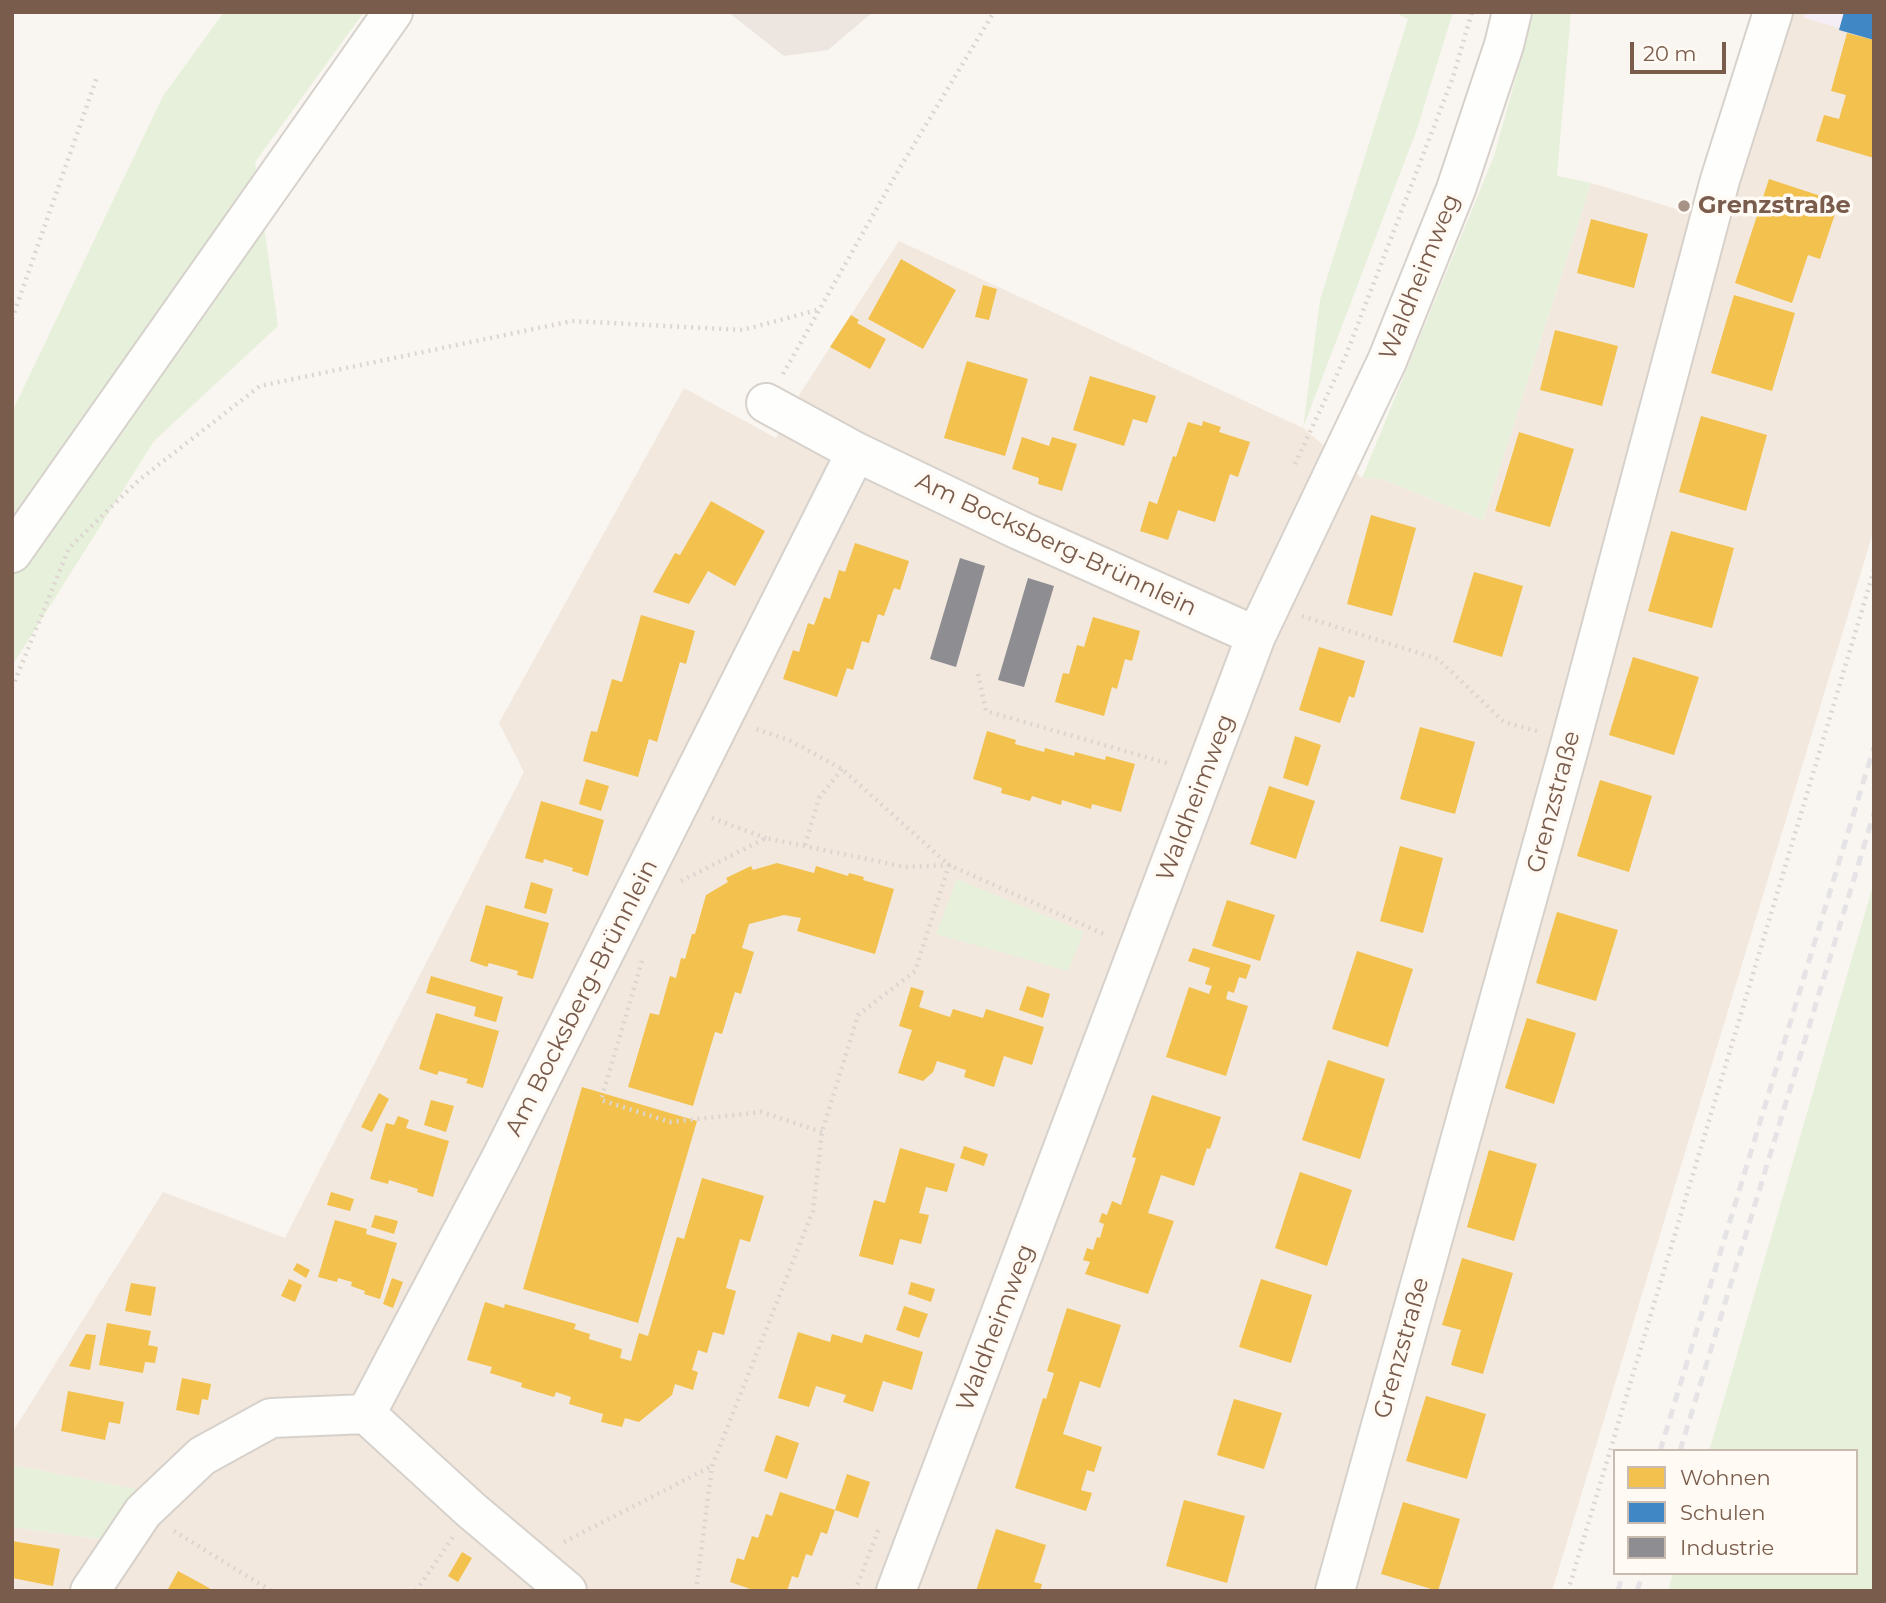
<!DOCTYPE html>
<meta charset="utf-8">
<style>
body{margin:0}
#map{position:relative;width:1886px;height:1603px;overflow:hidden;background:#f9f5f0;font-family:Montserrat,sans-serif}
canvas{display:block}
.frame{position:absolute;inset:0;border:14px solid #7a5c4d;pointer-events:none}
.legend{position:absolute;left:1613px;top:1449px;width:245px;height:126px;box-sizing:border-box;background:#fffaf3;border:2px solid #cabbb1;margin:0;padding:9px 12px;list-style:none;font-size:21px;color:#7a5c4d}
.legend li{display:flex;align-items:center;gap:14px;height:35px}
.legend b{width:35px;border:2px solid #cabbb1}
.scale{position:absolute;left:1630px;top:42px;width:96px;height:32px;box-sizing:border-box;border:4px solid #7a5c4d;border-top:0;padding-left:9px;font-size:21px;line-height:24px;white-space:nowrap;color:#7a5c4d;-webkit-text-stroke:5px #fffaf3;paint-order:stroke}
</style>
<div id="map">
<canvas width="1886" height="1603"></canvas>
<div class="frame"></div>
<ul class="legend">
<li><b style="height:19px;background:#f2c14e"></b>Wohnen</li>
<li><b style="height:19px;background:#3f88c5"></b>Schulen</li>
<li><b style="height:19px;background:#8d8d92"></b>Industrie</li>
</ul>
<div class="scale">20 m</div>
</div>
<script>
const ctx = document.querySelector('canvas').getContext('2d');
ctx.lineJoin = 'round';
function paint(path, color) {
  ctx.fillStyle = color;
  ctx.fill(path, 'evenodd');
}
function shape(rows) {
  const path = new Path2D();
  for (const r of rows) {
    path.moveTo(r[0], r[1]);
    for (let i = 2; i < r.length; i += 2) path.lineTo(r[i], r[i + 1]);
  }
  return path;
}
function stroke(path, color, width, dash) {
  ctx.strokeStyle = color;
  ctx.lineWidth = width;
  ctx.lineCap = dash ? 'butt' : 'round';
  ctx.setLineDash(dash || []);
  ctx.stroke(path);
}
function drawText(font, color, halo, rows, align = 'center') {
  ctx.font = font + ' Montserrat,sans-serif';
  ctx.lineWidth = 7;
  ctx.setLineDash([]);
  ctx.textBaseline = 'middle';
  ctx.strokeStyle = halo;
  ctx.fillStyle = color;
  for (const [text, x, y, turn = 0] of rows) {
    ctx.save();
    ctx.translate(x, y);
    ctx.rotate((+turn || 0) * Math.PI / 180);
    ctx.textAlign = isNaN(turn) ? turn : align;
    if (halo) ctx.strokeText(text, 0, 0);
    ctx.fillText(text, 0, 0);
    ctx.restore();
  }
}
const residential = shape([
 [1758,12,1874,12,1874,529,1552,1591,12,1591,12,1527,99,1539,140,1490,12,1465,12,1433,163,1192,285,1238,524,772,499,723,684,388,776,438,801,392,899,241,1303,428,1362,478,1382,479,1483,520,1591,183,1696,215]
]);
const industrial = shape([
 [728,12,873,12,828,50,784,56]
]);
const education = shape([
 [1806,12,1874,12,1874,38,1804,18]
]);
const green = shape([
 [224,12,364,12,255,162,278,326,154,441,12,666,12,412,163,96],
 [1394,12,1453,12,1417,129,1303,428,1320,300,1408,19],
 [1534,12,1571,12,1557,176,1591,183,1483,520,1382,479,1362,478,1494,156],
 [957,879,1084,932,1068,971,936,934],
 [1874,882,1874,1591,1668,1591,1673,1573,1856,1573,1856,1451,1709,1451],
 [12,1465,141,1490,99,1539,12,1527]
]);
const homes = shape([
 [1847,33,1874,40,1874,158,1816,141,1824,115,1839,119,1846,95,1831,91],
 [1769,179,1839,202,1820,259,1808,255,1792,303,1735,283],
 [1591,219,1648,234,1634,288,1577,273],
 [901,259,956,290,923,349,868,319],
 [983,285,997,289,989,320,975,317],
 [1734,295,1795,313,1772,391,1711,373],
 [851,315,859,320,857,323,886,339,870,369,830,347],
 [1555,330,1618,346,1602,406,1540,390],
 [967,361,1028,379,1005,456,944,438],
 [1090,376,1156,396,1147,423,1133,419,1124,446,1073,430],
 [1701,416,1767,435,1746,511,1679,492],
 [1203,421,1221,427,1219,432,1250,442,1238,477,1230,474,1215,522,1178,510,1168,540,1140,531,1149,501,1157,504,1173,456,1176,457,1188,422,1202,426],
 [1519,432,1574,449,1550,527,1495,511],
 [1022,437,1049,446,1052,437,1077,444,1062,491,1038,484,1039,478,1012,469],
 [711,501,765,531,735,586,708,571,689,604,653,592,675,553,680,555],
 [1371,515,1416,528,1392,616,1347,604],
 [1671,531,1734,548,1712,628,1648,611],
 [855,543,909,561,900,590,894,588,884,616,878,614,869,643,862,641,853,670,847,668,837,697,783,679,793,650,799,652,808,623,814,625,824,597,830,599,839,570,845,572],
 [1474,572,1523,586,1502,657,1453,642],
 [641,615,695,631,686,664,680,662,657,742,649,739,638,777,583,761,591,731,597,732,612,679,622,682],
 [1093,617,1140,631,1132,661,1125,659,1117,689,1112,687,1104,716,1055,702,1063,673,1069,674,1077,645,1084,647],
 [1319,647,1365,661,1354,698,1349,696,1340,723,1299,710],
 [1633,657,1699,677,1674,755,1609,735],
 [1420,727,1475,742,1455,814,1400,799],
 [987,731,1016,740,1015,744,1044,752,1045,748,1074,756,1075,752,1105,760,1106,756,1135,764,1121,812,1092,804,1091,809,1062,800,1061,805,1032,796,1030,801,1001,793,1002,788,973,779],
 [1295,736,1321,745,1308,786,1283,778],
 [586,779,609,786,601,811,579,804],
 [1600,780,1652,796,1629,872,1577,856],
 [1269,786,1315,801,1296,859,1250,844],
 [541,801,604,820,588,876,572,871,573,868,544,859,543,863,525,858],
 [1400,846,1443,858,1423,933,1380,921],
 [777,863,814,873,816,866,848,876,849,873,864,877,863,880,894,889,875,954,797,931,801,918,784,915,749,924,742,948,754,952,741,994,735,992,722,1034,715,1032,693,1106,628,1087,650,1013,659,1015,670,976,676,978,681,958,685,959,692,934,695,934,706,895,728,882,726,878,751,866,753,870],
 [531,882,553,889,546,914,524,908],
 [1227,900,1275,915,1260,961,1212,946],
 [486,905,549,923,533,979,517,975,518,971,489,963,487,967,470,961],
 [1557,912,1618,930,1596,1001,1536,983],
 [1193,948,1251,965,1246,979,1239,977,1234,993,1228,991,1226,999,1248,1006,1226,1076,1166,1057,1189,987,1209,994,1212,986,1205,984,1210,968,1188,961],
 [1357,951,1413,969,1388,1047,1332,1029],
 [431,976,503,997,496,1022,474,1016,476,1007,426,993],
 [1027,986,1050,994,1043,1018,1019,1010],
 [911,987,924,991,919,1007,950,1017,953,1009,983,1018,986,1009,1044,1027,1032,1065,1004,1056,994,1087,964,1077,966,1070,937,1061,933,1072,923,1081,898,1073,912,1030,899,1026],
 [436,1013,499,1031,483,1088,466,1083,468,1079,439,1071,437,1075,419,1069],
 [1527,1018,1576,1033,1554,1104,1505,1088],
 [1328,1060,1385,1079,1360,1159,1302,1140],
 [582,1087,697,1121,638,1323,523,1289],
 [379,1093,389,1099,372,1132,361,1127],
 [1152,1095,1221,1117,1210,1149,1207,1148,1194,1186,1161,1175,1148,1213,1174,1221,1148,1294,1085,1274,1090,1262,1083,1260,1087,1248,1093,1250,1097,1237,1100,1238,1104,1224,1099,1222,1102,1213,1107,1215,1112,1201,1121,1205,1136,1158,1132,1157],
 [431,1100,454,1106,446,1132,424,1125],
 [398,1116,409,1120,406,1128,449,1141,433,1197,417,1192,418,1189,389,1180,388,1184,370,1179,386,1123,394,1125],
 [964,1146,988,1154,984,1166,960,1158],
 [900,1148,955,1164,947,1192,926,1187,919,1213,929,1215,921,1244,900,1239,893,1265,859,1256,874,1200,885,1203],
 [1489,1150,1537,1164,1514,1241,1467,1227],
 [1300,1172,1352,1190,1327,1266,1275,1248],
 [702,1178,764,1196,750,1242,740,1239,729,1277,726,1288,736,1291,724,1335,713,1332,707,1353,698,1350,692,1370,698,1372,693,1390,675,1384,672,1395,639,1422,625,1418,622,1427,601,1422,603,1414,569,1404,571,1397,556,1392,554,1397,521,1387,522,1383,490,1373,492,1367,467,1360,485,1302,504,1308,505,1304,576,1324,574,1329,590,1334,589,1339,622,1349,620,1358,631,1361,639,1333,648,1336,677,1237,684,1239],
 [331,1192,354,1199,350,1211,327,1205],
 [375,1215,398,1221,394,1234,371,1227],
 [335,1220,367,1229,366,1234,397,1243,380,1299,364,1294,365,1291,351,1286,352,1282,338,1278,337,1282,318,1277],
 [1462,1258,1513,1273,1483,1374,1451,1365,1461,1330,1442,1325],
 [297,1263,310,1270,306,1278,293,1270],
 [392,1278,403,1282,393,1308,383,1304],
 [289,1279,302,1285,295,1302,281,1296],
 [1261,1279,1312,1295,1291,1363,1239,1347],
 [911,1282,935,1289,931,1302,908,1294],
 [131,1283,156,1287,151,1316,125,1311],
 [904,1306,928,1314,919,1338,896,1330],
 [1067,1308,1121,1325,1100,1388,1080,1381,1063,1434,1102,1447,1094,1472,1087,1470,1081,1490,1092,1493,1086,1511,1015,1488,1043,1398,1046,1399,1054,1373,1047,1371],
 [107,1323,151,1331,148,1345,158,1347,155,1363,145,1362,143,1373,99,1365],
 [798,1332,830,1342,832,1334,862,1343,865,1334,923,1352,912,1390,883,1381,873,1412,843,1402,846,1395,816,1386,809,1407,778,1398],
 [86,1334,96,1335,90,1370,69,1366],
 [182,1378,211,1384,208,1400,202,1399,199,1415,176,1410],
 [68,1391,124,1402,120,1424,109,1422,105,1440,61,1431],
 [1426,1396,1486,1414,1467,1479,1406,1461],
 [1234,1399,1282,1413,1264,1469,1217,1455],
 [776,1435,799,1443,787,1479,764,1471],
 [847,1474,870,1482,858,1518,835,1510],
 [780,1492,835,1510,827,1534,821,1532,812,1556,806,1554,798,1578,792,1576,787,1591,756,1591,730,1582,737,1558,744,1560,752,1536,758,1538,766,1514,772,1516],
 [1184,1500,1245,1516,1227,1583,1166,1566],
 [1403,1502,1460,1519,1438,1591,1381,1574],
 [996,1529,1046,1545,1034,1582,1042,1584,1040,1591,976,1591],
 [12,1541,60,1549,53,1586,12,1578],
 [462,1552,472,1558,458,1582,448,1576],
 [178,1571,202,1584,214,1591,167,1591]
]);
const schools = shape([
 [1844,12,1874,12,1874,40,1839,30]
]);
const industry = shape([
 [960,558,985,566,956,667,930,659],
 [1028,578,1054,586,1024,687,998,680]
]);
const path = shape([
 [12,319,97,77],
 [783,374,898,171,994,12],
 [1295,464,1346,355,1453,77,1472,12],
 [1302,616,1438,659,1504,722,1540,732],
 [978,674,986,711,1170,764],
 [12,688,69,548,139,480,260,386,572,321,743,330,821,309],
 [712,818,766,838],
 [805,845,819,798,842,769],
 [681,881,766,838,905,867,949,865,1106,935],
 [642,961,601,1100,670,1122,761,1112,822,1132],
 [174,1531,271,1591],
 [564,1542,712,1466],
 [416,1591,453,1537],
 [696,1591,712,1466,813,1211,822,1132,858,1015,915,971,949,865,842,769,789,740,756,729],
 [855,1591,879,1528],
 [1568,1591,1874,570]
]);
const minor = shape([
 [766,403,856,452],
 [12,553,393,12],
 [90,1591,143,1512,202,1456,271,1418,366,1414],
 [567,1591,471,1510,366,1414,501,1158,856,452,1019,530,1256,636],
 [896,1591,1256,636,1387,361,1456,189,1504,45,1512,12],
 [1335,1591,1571,741,1720,180,1773,12]
]);
const rail = shape([
 [1660,1451,1874,747],
 [1680,1451,1874,813],
 [1618,1591,1623,1573],
 [1637,1591,1643,1573]
]);
const markers = [
 [1684,206,7,"#a69286"]
];
const poiNames = [
 ["Grenzstraße",1698,206]
];
const streetNames = [
 ["Waldheimweg",1420,277,-68],
 ["Am Bocksberg-Brünnlein",1056,545,25],
 ["Waldheimweg",1196,798,-69],
 ["Grenzstraße",1554,802,-75],
 ["Am Bocksberg-Brünnlein",582,998,-63],
 ["Waldheimweg",996,1328,-69],
 ["Grenzstraße",1402,1348,-74]
];
paint(residential, '#f2e8de');
paint(industrial, '#ede5e0');
paint(education, '#f6eef6');
paint(green, '#e7f0db');
paint(homes, '#f2c14e');
paint(schools, '#3f88c5');
paint(industry, '#8d8d92');
stroke(minor, '#d7d1cb', 42);
stroke(path, '#dcd5d0', 4.5, [2, 5]);
stroke(minor, '#fefefd', 38);
stroke(rail, '#e6e3e7', 5, [10, 7]);
for (const [x, y, r, color] of markers) {
  const dot = new Path2D();
  dot.arc(x, y, r, 0, 2 * Math.PI);
  ctx.fillStyle = color;
  ctx.fill(dot);
  stroke(dot, '#fffaf3', 2.5);
}
drawText('bold 24px', '#7a5c4d', '#fffaf3', poiNames, 'left');
drawText('24px', '#7a5c4d', '#fffaf3', streetNames);
</script>
